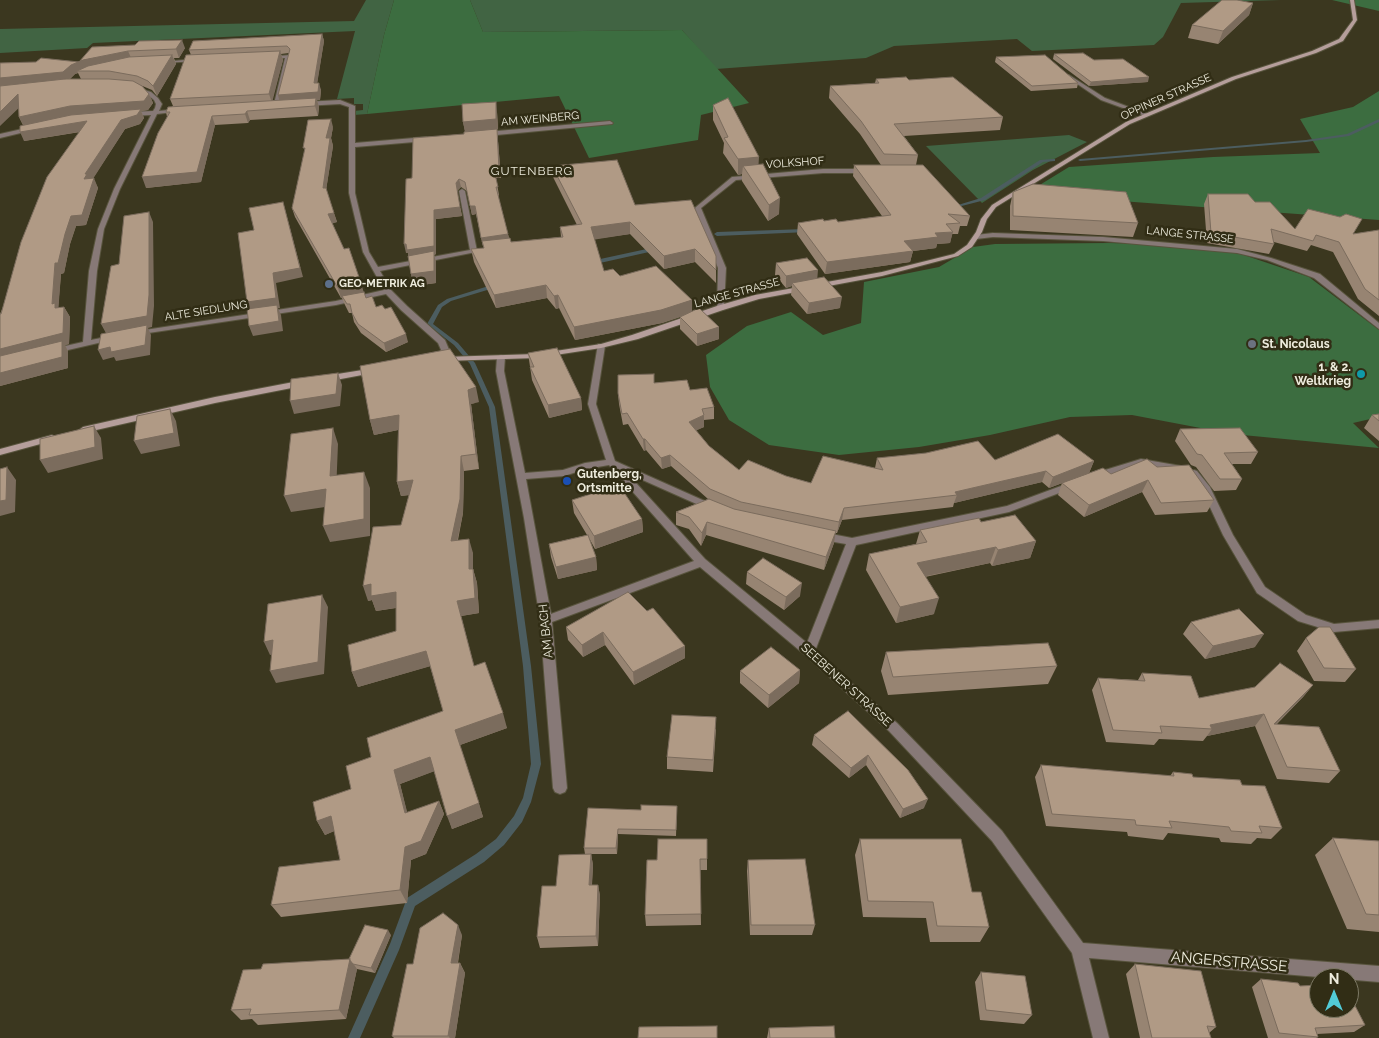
<!DOCTYPE html>
<style>
body{margin:0}
#map{position:relative;width:1379px;height:1038px;overflow:hidden;background:#3b371f;font-family:Raleway,sans-serif}
canvas{display:block}
.north{position:absolute;left:1309px;top:968px;width:50px;height:50px;box-sizing:border-box;background:#312d15;border:1px solid #7d7965;border-radius:50%;rotate:0deg;font-size:14px;font-weight:700;line-height:20px;text-align:center;color:#eeecdd}
.north::after{content:'';display:block;margin:auto;width:18px;height:22px;background:#52cbd7;clip-path:polygon(50% 0,100% 100%,50% 72%,0 100%)}
</style>
<div id="map">
<canvas width="1379" height="1038"></canvas>
<div class="north">N</div>
</div>
<script>
const ctx = document.querySelector('canvas').getContext('2d');
ctx.lineJoin = 'round';
function paint(path, color) {
  ctx.fillStyle = color;
  ctx.fill(path, 'evenodd');
}
function shape(rows) {
  const path = new Path2D();
  for (const r of rows) {
    path.moveTo(r[0], r[1]);
    for (let i = 2; i < r.length; i += 2) path.lineTo(r[i], r[i + 1]);
  }
  return path;
}
function stroke(path, color, width, dash) {
  ctx.strokeStyle = color;
  ctx.lineWidth = width;
  ctx.lineCap = dash ? 'butt' : 'round';
  ctx.setLineDash(dash || []);
  ctx.stroke(path);
}
function drawText(font, color, halo, rows, align = 'center') {
  ctx.font = font + ' Raleway,sans-serif';
  ctx.lineWidth = 5;
  ctx.setLineDash([]);
  ctx.textBaseline = 'middle';
  ctx.strokeStyle = halo;
  ctx.fillStyle = color;
  for (const [text, x, y, turn = 0] of rows) {
    ctx.save();
    ctx.translate(x, y);
    ctx.rotate((+turn || 0) * Math.PI / 180);
    ctx.textAlign = isNaN(turn) ? turn : align;
    if (halo) ctx.strokeText(text, 0, 0);
    ctx.fillText(text, 0, 0);
    ctx.restore();
  }
}
const green = shape([
 [366,0,394,0,384,35,367,114,354,115,354,111,363,110,363,104,354,104,354,98,337,99,355,31,93,43,87,48,0,53,0,29,354,21],
 [470,0,1281,0,1181,3,1163,37,1154,45,1032,51,1017,39,894,46,866,58,716,69,682,30,483,32],
 [1069,135,1087,142,1033,170,982,203,926,146]
]);
const forest = shape([
 [394,0,470,0,483,32,682,30,749,103,701,115,698,140,589,158,559,96,367,114,384,35],
 [1332,0,1379,0,1379,11],
 [1379,91,1379,220,1025,194,1069,167,1213,157,1320,153,1300,119,1353,107],
 [1108,243,1154,244,1235,252,1309,277,1379,330,1379,417,1353,423,1379,448,1232,434,1132,415,1070,417,990,435,919,447,839,455,769,445,729,420,710,387,706,355,747,326,791,312,823,335,861,323,864,282,939,267,973,247,995,244]
]);
const stream = shape([
 [1379,119,1379,122,1349,136,1306,142,1080,161,1078,160,1080,159,1306,140,1347,134,1379,119],
 [1053,159,1055,159,1055,161,1043,162,985,200,950,209,948,208,981,198,1040,160,1053,159],
 [806,229,809,231,808,232,717,236,714,234,717,232,806,229],
 [656,247,658,248,658,250,591,265,588,263,591,261,656,247],
 [495,284,498,286,497,287,451,301,442,307,433,324,458,343,475,363,495,407,531,666,541,764,531,802,522,822,504,845,484,862,415,906,399,950,360,1038,348,1038,390,944,407,898,476,854,496,839,514,816,523,798,531,764,523,666,489,407,470,364,454,345,427,324,438,305,447,299,495,284]
]);
const street = shape([
 [290,55,278,107,273,108,285,58,268,58,266,57,290,55],
 [196,59,198,61,163,63,161,62,196,59],
 [1069,75,1105,98,1150,115,1145,116,1101,100,1067,77,1069,75],
 [133,87,151,92,158,98,162,104,159,111,178,109,181,111,157,114,120,189,104,229,97,271,91,340,111,336,115,338,111,340,55,353,52,353,52,349,83,342,89,271,98,229,114,189,151,115,129,116,126,114,129,112,153,111,155,108,156,104,154,100,147,94,133,89,133,87],
 [340,100,355,106,355,143,426,137,429,139,426,141,355,147,355,193,369,252,378,267,470,250,459,191,462,189,465,191,477,251,476,252,380,271,391,290,407,306,445,340,453,359,452,361,446,361,438,343,401,310,386,294,336,305,135,335,135,331,138,331,336,301,384,290,363,252,349,193,349,107,340,104,304,106,301,104,304,102,340,100],
 [610,121,613,123,612,124,486,136,483,134,486,132,610,121],
 [31,127,34,129,33,130,0,138,0,134,31,127],
 [823,169,866,169,869,171,866,173,823,173,736,180,701,208,726,268,724,308,723,310,717,310,718,268,695,208,696,207,732,177,823,169],
 [993,233,1103,237,1237,249,1271,258,1320,274,1379,323,1379,329,1314,278,1267,260,1237,253,1103,241,993,237,976,239,973,237,976,235,993,233],
 [598,344,601,344,605,346,596,404,615,461,716,506,718,508,716,510,710,510,627,473,705,559,807,643,846,544,817,539,816,536,817,533,821,532,852,538,1007,506,1069,483,1075,483,1077,485,1075,487,1009,512,856,545,815,651,897,723,1002,831,1083,943,1379,966,1379,982,1089,958,1109,1038,1093,1038,1072,953,992,841,889,731,805,655,700,567,552,622,567,788,565,792,560,794,555,792,553,788,540,620,524,518,496,371,497,357,501,355,505,357,504,371,525,473,563,470,585,463,606,460,588,404,598,344],
 [609,465,694,561,551,614,526,479,564,476,586,469,609,465],
 [1141,459,1181,466,1186,469,1181,472,1141,465,1095,479,1090,476,1092,474,1141,459],
 [1194,470,1197,471,1210,487,1233,535,1265,587,1306,615,1334,624,1379,620,1379,628,1334,632,1298,621,1257,593,1223,535,1201,488,1189,473,1194,470]
]);
const secondary = shape([
 [1350,0,1354,0,1357,20,1343,41,1316,53,1236,79,1130,124,996,207,987,219,982,232,972,247,958,256,882,276,759,299,723,310,638,339,601,348,536,358,444,361,440,359,444,357,536,354,601,344,632,335,717,306,755,295,882,272,954,254,967,245,976,232,981,219,992,205,1126,122,1232,77,1312,51,1339,39,1353,20,1350,0],
 [375,368,379,370,378,372,325,382,321,379,325,376,375,368],
 [304,380,307,381,307,385,215,403,83,433,79,430,83,427,215,397,304,380],
 [52,435,57,438,55,440,0,455,0,449,52,435]
]);
const wall = shape([
 [1253,3,1249,15,1218,44,1188,38,1192,25],
 [322,34,324,41,317,83,321,90,320,100,317,100,319,107,318,116,250,120,248,123,215,125,201,182,146,188,167,117,166,112,173,106,170,99,191,55,189,50],
 [289,53,278,95,280,100,272,100,283,60,281,54],
 [135,45,185,48,179,58,174,58,176,64,157,96,152,90,140,85,149,94,153,103,148,110,141,111,144,118,140,124,125,129,93,178,98,188,86,225,76,226,70,244,64,273,61,274,58,308,64,307,70,317,69,344,65,345,68,351,68,368,0,386,0,314,80,132,24,141,23,125,19,117,19,108,0,63,79,62],
 [78,73,81,79,70,79,75,74],
 [1054,54,1094,60,1148,82,1089,86,1053,59],
 [996,57,1078,83,1077,88,1031,91,995,62],
 [876,79,909,80,1003,117,1000,130,904,136,918,155,916,165,970,216,967,226,960,226,958,234,952,234,950,243,937,244,936,248,913,251,910,262,825,274,797,234,798,223,824,221,838,222,882,216,853,176,854,165,881,165,860,134,829,98,830,86,875,83],
 [713,105,759,165,779,214,768,221,742,181,742,174,738,175,723,153,724,143,713,120],
 [497,112,498,129,497,129,501,178,496,178,499,195,498,196,509,238,511,242,561,237,560,227,577,225,553,177,552,166,635,205,716,256,716,283,695,262,664,269,630,234,594,239,604,271,620,276,692,312,719,327,719,339,697,346,680,329,680,317,662,323,575,340,559,308,556,309,547,298,496,308,474,262,471,249,484,248,483,246,476,214,472,215,467,191,461,187,457,191,462,216,436,219,436,254,434,255,436,262,436,283,414,286,411,274,408,253,406,253,412,178,464,134,465,131,463,122],
 [333,127,331,138,333,146,326,190,337,222,332,223,366,298,376,307,408,342,386,352,361,333,354,322,352,313,349,313,345,305,342,298,341,298,295,217,292,208],
 [1013,192,1138,223,1133,237,1010,230,1010,206],
 [1208,194,1255,202,1295,229,1353,234,1379,230,1379,316,1358,299,1333,252,1311,245,1307,251,1274,242,1274,244,1269,254,1207,243,1204,204],
 [776,263,817,279,840,308,807,314,791,295,792,286,786,288,775,275],
 [528,353,581,398,582,410,549,418,532,380],
 [654,383,690,390,714,407,714,419,704,420,704,427,696,430,709,446,739,470,786,476,811,483,875,468,877,458,1094,461,1089,473,1049,488,1042,482,954,503,953,507,842,520,837,533,835,533,834,543,824,570,706,535,701,546,689,529,676,525,676,512,708,499,671,466,662,469,646,450,644,451,628,424,623,425,619,404,618,393],
 [479,402,471,404,479,469,464,471,463,513,458,540,473,553,473,569,477,583,479,613,461,616,474,666,507,728,460,745,483,817,452,829,434,771,400,784,407,813,439,801,444,814,426,854,411,860,407,903,281,917,271,905,340,860,334,831,325,835,317,821,351,789,371,757,443,711,430,666,358,687,352,672,396,631,396,608,376,611,372,600,368,601,401,525,409,495,401,496,397,482,398,430,374,435,370,420],
 [1379,414,1379,441,1364,428,1372,415],
 [1180,429,1258,452,1251,464,1232,464,1242,479,1236,490,1214,491,1196,467,1191,465,1175,441],
 [1157,467,1214,500,1207,512,1155,515,1142,492,1084,517,1058,495,1062,483,1111,474],
 [572,500,642,519,643,532,595,549,589,538,596,557,597,570,558,579,551,557,549,544,587,535,574,513],
 [981,522,1036,541,1030,558,992,566,990,563,925,577,934,614,896,623,866,570,869,554,916,544,920,530],
 [747,572,800,596,784,610,746,584],
 [647,611,685,646,685,658,634,685,605,645,583,657,568,640,566,627],
 [1191,622,1255,647,1205,659,1183,634],
 [1306,638,1356,669,1345,682,1314,681,1297,651],
 [886,652,1057,666,1048,684,888,695,881,671],
 [800,670,799,683,768,708,740,683,740,671],
 [1142,673,1199,698,1313,685,1303,697,1277,724,1340,771,1329,783,1277,779,1255,726,1207,736,1203,741,1159,739,1154,745,1106,742,1092,690,1098,678,1138,680],
 [848,711,924,808,900,818,866,765,849,778,812,745,814,735],
 [716,729,713,772,667,769,667,757],
 [1041,765,1170,776,1173,772,1193,777,1242,785,1282,828,1271,839,1257,838,1251,844,1221,842,1219,838,1168,833,1163,840,1128,836,1127,832,1046,826,1035,777],
 [677,806,676,836,618,834,617,854,585,854,584,848,641,810],
 [1333,838,1379,841,1379,932,1347,929,1315,855],
 [860,839,972,892,989,927,980,942,930,942,926,918,863,917,855,855],
 [591,854,593,865,592,885,598,885,600,896,598,946,540,948,537,937,556,886],
 [707,859,707,870,700,870,701,925,646,926,645,915,647,860],
 [748,860,815,925,812,935,750,935,747,871],
 [391,935,375,973,357,969,346,1019,258,1025,252,1019,241,1020,231,1010,261,969,349,959],
 [462,935,458,963,460,963,465,973,455,1038,394,1038,392,1036,413,964],
 [1135,964,1216,1027,1209,1033,1211,1038,1140,1038,1126,974],
 [981,972,1032,1015,1024,1024,980,1020,975,982],
 [1261,979,1365,1025,1354,1032,1317,1034,1318,1037,1316,1038,1268,1038,1252,987],
 [769,1028,835,1038,767,1038]
]);
const shadedWall = shape([
 [1253,3,1249,15,1218,44,1223,31],
 [322,34,324,41,316,91,314,83],
 [182,40,185,48,179,58,176,49],
 [128,51,132,60,77,71,78,73,75,74,67,81,0,88,0,78,71,65,83,60],
 [280,51,283,60,272,103,269,94],
 [172,55,176,64,157,96,153,86],
 [1149,77,1148,82,1089,86,1091,82],
 [319,83,321,90,320,100,317,100,319,107,318,116,315,106,280,103,278,95],
 [18,94,23,104,0,126,0,112],
 [149,94,153,103,148,110,141,111,144,118,140,124,125,129,91,182,84,179,85,174,121,120,75,116,24,127,19,117,70,106],
 [496,102,497,112,498,129,497,129,501,178,499,170,465,132,463,122],
 [247,111,250,120,248,123,245,114],
 [212,116,215,125,201,182,146,188,142,177],
 [331,119,333,127,331,138,333,146,325,197,323,188,326,138],
 [87,121,91,130,24,141,20,132],
 [759,157,758,173,743,166,742,174,738,175,738,159],
 [94,178,98,188,86,225,76,226,70,244,64,273,61,274,58,314,52,304,55,263,71,216],
 [459,179,461,187,457,191,456,183],
 [780,198,779,214,768,221,769,205],
 [283,202,303,277,276,283,280,308,278,308,281,315,283,331,253,336,249,326,250,312,247,302,273,273],
 [470,206,475,206,476,214,472,215],
 [460,207,462,216,436,219,436,254,434,255,436,262,436,283,414,286,411,274,408,253,406,253,404,244,434,210],
 [149,212,153,222,154,306,152,327,148,328,151,335,150,355,116,361,114,357,103,360,98,350,107,335,101,324],
 [334,213,337,222,331,224,328,214],
 [630,222,630,234,592,240,591,227],
 [953,232,950,243,937,244,936,248,913,251,910,262,825,274,827,262,904,241,935,233],
 [508,234,510,243,483,246,481,238],
 [695,249,695,262,664,269,664,256],
 [818,270,817,282,792,283,792,286,786,288,786,276],
 [361,283,364,293,341,298,338,288],
 [546,285,547,298,496,308,494,295],
 [558,295,559,308,556,309,554,296],
 [842,297,840,308,807,314,809,303],
 [692,300,692,313,662,323,575,340,574,327],
 [64,307,70,317,69,344,65,345,68,351,68,368,0,386,0,349],
 [719,327,719,339,697,346,697,334],
 [406,334,408,342,386,352,384,343],
 [338,373,342,385,340,406,294,414,290,401],
 [476,387,479,402,471,404,479,469,476,454,468,390],
 [581,398,582,410,549,418,548,405],
 [170,409,176,421,180,446,141,454,134,441],
 [399,415,403,429,374,435,370,420],
 [704,415,704,427,689,434,689,422],
 [94,426,101,438,103,459,48,473,40,460],
 [333,428,338,444,336,493,330,476],
 [643,439,645,439,646,450,644,451],
 [670,455,671,466,662,469,661,458],
 [461,456,464,471,463,513,454,556,451,541],
 [1094,461,1089,473,1049,488,1053,477],
 [7,467,16,480,15,512,0,516,0,501],
 [1046,471,1042,482,954,503,957,495,955,492],
 [364,472,370,488,370,536,330,542,323,526],
 [413,480,417,494,401,496,397,482],
 [1148,480,1142,492,1084,517,1089,505],
 [326,489,332,506,291,512,284,496],
 [844,508,842,520,837,533,839,522],
 [642,519,643,532,595,549,594,536],
 [707,522,706,535,701,546,702,533],
 [836,531,834,543,824,570,826,557],
 [469,539,473,553,473,584,469,569],
 [1036,541,1030,558,992,566,998,550],
 [996,547,990,563,912,579,917,563],
 [596,557,597,570,558,579,556,567],
 [473,569,477,583,479,613,461,616,457,601],
 [802,583,800,596,784,610,786,597],
 [371,584,396,592,401,607,376,611,372,600,368,601,363,586],
 [322,595,328,607,324,674,276,683,270,671],
 [939,598,934,614,896,623,900,607],
 [603,632,605,645,583,657,582,645],
 [1264,634,1255,647,1205,659,1213,646],
 [273,640,279,653,270,655,264,642],
 [685,646,685,658,634,685,633,672],
 [426,651,431,666,358,687,352,672],
 [800,670,799,683,768,708,769,695],
 [1313,685,1303,697,1271,729,1274,724],
 [503,713,507,728,460,745,455,730],
 [1264,714,1255,726,1207,736,1212,729,1210,725],
 [868,755,866,765,849,778,851,768],
 [430,757,435,771,400,784,411,827,405,813,394,770],
 [928,799,924,808,900,818,903,809],
 [439,801,444,814,426,854,411,860,407,903,400,890,405,847],
 [479,803,483,817,452,829,447,816],
 [331,816,339,829,325,835,317,821],
 [618,829,618,834,617,854,616,848],
 [591,854,593,865,591,896,589,885],
 [598,885,600,896,598,946,596,936],
 [458,925,462,935,456,973,451,963],
 [388,930,391,935,375,973,371,968],
 [350,959,357,969,346,1019,339,1010],
 [460,963,465,973,455,1038,450,1038,448,1036]
]);
const building = shape([
 [1222,0,1237,0,1253,3,1223,31,1192,25,1222,0],
 [322,34,314,83,319,83,318,92,278,95,290,49,287,46,189,50,193,41,322,34],
 [182,40,176,49,128,51,83,60,71,65,63,72,0,78,0,63,36,62,41,58,79,62,92,47,135,45,139,41,182,40],
 [280,51,269,94,170,99,186,55,280,51],
 [1083,53,1094,60,1123,59,1149,77,1091,82,1054,54,1083,53],
 [172,55,153,86,148,81,137,76,109,71,77,71,88,66,129,57,172,55],
 [1045,55,1078,83,1032,86,996,57,1045,55],
 [906,77,909,80,953,77,1003,117,894,124,918,155,884,154,861,121,830,86,879,83,876,79,906,77],
 [65,79,109,79,133,81,142,86,149,94,144,101,70,106,19,117,18,94,0,112,0,86,65,79],
 [316,98,315,106,247,111,245,114,212,116,197,172,142,177,158,133,170,112,166,112,168,107,316,98],
 [728,98,759,157,738,159,724,138,728,137,713,105,728,98],
 [496,102,496,119,463,122,462,104,496,102],
 [141,109,137,115,121,120,85,174,87,174,84,179,94,178,82,215,71,216,65,234,58,263,55,263,52,304,55,303,55,308,64,307,63,333,0,349,0,314,1,314,21,242,47,177,87,121,20,132,20,126,71,115,141,109],
 [331,119,326,138,330,138,323,188,326,188,334,213,328,214,344,249,349,248,361,283,338,288,292,208,305,148,303,148,308,120,331,119],
 [497,129,499,170,494,170,498,187,496,187,508,234,481,238,475,206,470,206,465,182,459,179,456,183,460,207,434,210,434,246,407,250,406,244,404,244,406,179,412,178,413,138,464,134,464,132,497,129],
 [617,160,635,205,691,200,716,256,716,270,695,249,664,256,630,222,591,227,604,271,613,269,620,276,656,266,692,300,661,310,574,327,558,295,554,296,546,285,494,295,471,249,484,248,482,241,510,238,511,242,563,237,560,227,582,224,552,166,617,160],
 [763,164,780,198,769,205,743,166,763,164],
 [854,165,923,165,970,216,948,214,960,223,946,224,953,232,935,233,938,237,904,241,913,251,827,262,798,223,823,219,824,221,836,219,838,222,891,215,854,165],
 [1033,184,1126,192,1138,223,1013,216,1013,192,1033,184],
 [1208,194,1248,194,1255,202,1270,202,1295,229,1308,209,1340,217,1346,214,1362,219,1353,234,1379,230,1379,300,1365,289,1339,242,1316,235,1313,241,1271,229,1274,244,1211,233,1208,194],
 [283,202,300,268,273,273,276,298,247,302,238,233,254,230,249,208,283,202],
 [149,212,149,295,147,316,101,324,111,266,119,264,124,216,149,212],
 [434,251,434,271,411,274,408,256,434,251],
 [807,258,818,270,786,276,776,263,807,258],
 [824,277,842,297,809,303,792,283,824,277],
 [364,292,366,298,372,296,376,307,382,305,385,309,391,307,406,334,384,343,358,324,352,313,350,304,347,304,342,296,364,292],
 [277,305,279,321,249,326,247,309,277,305],
 [699,308,719,327,697,334,680,317,699,308],
 [147,325,145,345,111,352,110,347,98,350,101,334,147,325],
 [62,341,62,357,0,373,0,356,62,341],
 [557,348,581,398,548,405,530,367,534,367,528,353,557,348],
 [450,349,476,387,468,390,476,454,461,456,460,499,451,541,469,539,469,569,473,569,475,598,457,601,474,666,485,662,503,713,455,730,479,803,447,816,430,757,394,770,405,813,439,801,421,841,405,847,400,890,271,905,279,867,340,860,331,816,317,821,313,802,351,789,346,766,371,757,367,738,443,711,426,651,352,672,348,645,396,631,396,592,371,596,371,584,363,586,373,527,401,525,413,480,397,482,399,415,370,420,360,366,450,349],
 [338,373,336,394,290,401,291,379,338,373],
 [654,374,654,383,687,380,690,390,707,388,714,407,702,409,704,415,689,422,709,446,739,470,748,460,786,476,811,483,823,456,883,470,877,458,926,453,978,441,995,460,1058,434,1094,461,1053,477,1046,471,955,492,957,495,844,508,839,522,741,502,710,489,670,455,661,458,645,439,643,439,627,413,622,414,618,393,618,375,654,374],
 [170,409,174,433,134,441,137,416,170,409],
 [1379,414,1379,421,1372,415,1379,414],
 [94,426,95,447,40,460,40,439,94,426],
 [333,428,330,476,364,472,364,519,323,526,326,489,284,496,291,434,333,428],
 [1240,428,1258,452,1224,453,1242,479,1220,479,1202,455,1197,454,1180,429,1240,428],
 [1147,459,1157,467,1189,465,1214,500,1161,503,1148,480,1089,505,1062,483,1103,468,1111,474,1147,459],
 [7,467,6,500,0,501,0,469,7,467],
 [619,485,642,519,594,536,572,500,619,485],
 [709,499,734,509,836,531,826,557,707,522,702,533,689,517,676,512,709,499],
 [1015,515,1036,541,998,550,996,547,917,563,939,598,900,607,869,554,927,542,920,530,979,518,981,522,1015,515],
 [588,535,596,557,556,567,549,544,588,535],
 [763,558,802,583,786,597,747,572,763,558],
 [628,592,647,611,653,608,685,646,633,672,603,632,582,645,566,627,628,592],
 [322,595,318,662,270,671,273,640,264,642,268,604,322,595],
 [1239,609,1264,634,1213,646,1191,622,1239,609],
 [1319,627,1330,627,1356,669,1324,668,1306,638,1319,627],
 [1048,643,1057,666,893,677,886,652,1048,643],
 [771,647,800,670,769,695,740,671,771,647],
 [1280,663,1313,685,1274,724,1319,727,1340,771,1287,767,1264,714,1210,725,1212,729,1160,726,1162,733,1113,730,1098,678,1145,681,1142,673,1191,676,1199,698,1255,687,1280,663],
 [848,711,908,770,928,799,903,809,868,755,851,768,814,735,848,711],
 [672,715,716,717,713,760,667,757,672,715],
 [1041,765,1174,776,1173,772,1192,774,1193,777,1240,780,1242,785,1265,786,1282,828,1259,826,1262,833,1231,831,1229,827,1169,821,1172,828,1136,825,1135,820,1052,814,1041,765],
 [641,805,677,806,676,830,618,829,616,848,584,848,588,808,641,810,641,805],
 [1333,838,1379,841,1379,915,1366,914,1333,838],
 [658,839,707,839,707,859,700,859,701,914,645,915,647,860,657,860,658,839],
 [860,839,961,839,972,892,981,892,989,927,937,926,933,902,868,901,860,839],
 [591,854,589,885,598,885,596,936,537,937,542,886,556,886,559,855,591,854],
 [805,859,815,925,751,925,748,860,805,859],
 [443,913,458,925,451,963,460,963,448,1036,392,1036,407,964,413,964,420,928,443,913],
 [365,925,388,930,371,968,353,964,349,959,365,925],
 [350,959,339,1010,249,1015,251,1009,231,1010,243,970,261,969,263,964,350,959],
 [1135,964,1201,971,1216,1027,1207,1026,1211,1038,1152,1038,1135,964],
 [981,972,1025,976,1032,1015,986,1010,981,972],
 [1261,979,1298,983,1300,986,1319,985,1319,1008,1349,1008,1349,994,1365,1025,1315,1028,1318,1037,1279,1033,1261,979],
 [717,1026,717,1038,638,1038,639,1027,717,1026],
 [834,1026,835,1038,770,1038,769,1028,834,1026]
]);
const markers = [
 [329,284,5,"#5c6f8a"],
 [1252,344,5,"#6b7280"],
 [1361,374,5,"#0f9aa8"],
 [567,481,5,"#1a4fb4"]
];
const farStreetnames = [
 ["OPPINER STRASSE",1166,97,-24],
 ["AM WEINBERG",540,119,-5],
 ["VOLKSHOF",795,163,-4],
 ["LANGE STRASSE",1190,235,6],
 ["LANGE STRASSE",737,293,-15],
 ["ALTE SIEDLUNG",206,311,-9]
];
const farPoinames = [
 ["GEO-METRIK AG",339,284]
];
const farQuarternames = [
 ["GUTENBERG",532,171]
];
const poiNames = [
 ["St. Nicolaus",1262,344],
 ["1. & 2.",1351,367,"right"],
 ["Weltkrieg",1351,381,"right"],
 ["Gutenberg,",577,474],
 ["Ortsmitte",577,488]
];
const streetNames = [
 ["AM BACH",546,631,-96],
 ["SEEBENER STRASSE",846,685,42]
];
const nearStreetnames = [
 ["ANGERSTRASSE",1229,962,5]
];
paint(green, '#416443');
paint(forest, '#3c6d40');
paint(stream, '#4c5d60');
stroke(street, '#58543d', 2);
stroke(secondary, '#58543d', 2);
paint(street, '#877977');
paint(secondary, '#b59e9b');
paint(wall, '#978472');
paint(shadedWall, '#7b6c5d');
paint(building, '#b09a85');
stroke(building, '#7b6c5d', 1);
for (const [x, y, r, color] of markers) {
  const dot = new Path2D();
  dot.arc(x, y, r, 0, 2 * Math.PI);
  ctx.fillStyle = color;
  ctx.fill(dot);
  stroke(dot, '#312d15', 2);
}
drawText('11px', '#eeecdd', '#312d15', farStreetnames);
drawText('bold 11px', '#eeecdd', '#312d15', farPoinames, 'left');
ctx.letterSpacing = '1px';
drawText('12px', '#eeecdd', '#312d15', farQuarternames);
ctx.letterSpacing = '0px';
drawText('bold 12px', '#eeecdd', '#312d15', poiNames, 'left');
drawText('12px', '#eeecdd', '#312d15', streetNames);
drawText('15px', '#eeecdd', '#312d15', nearStreetnames);
</script>
